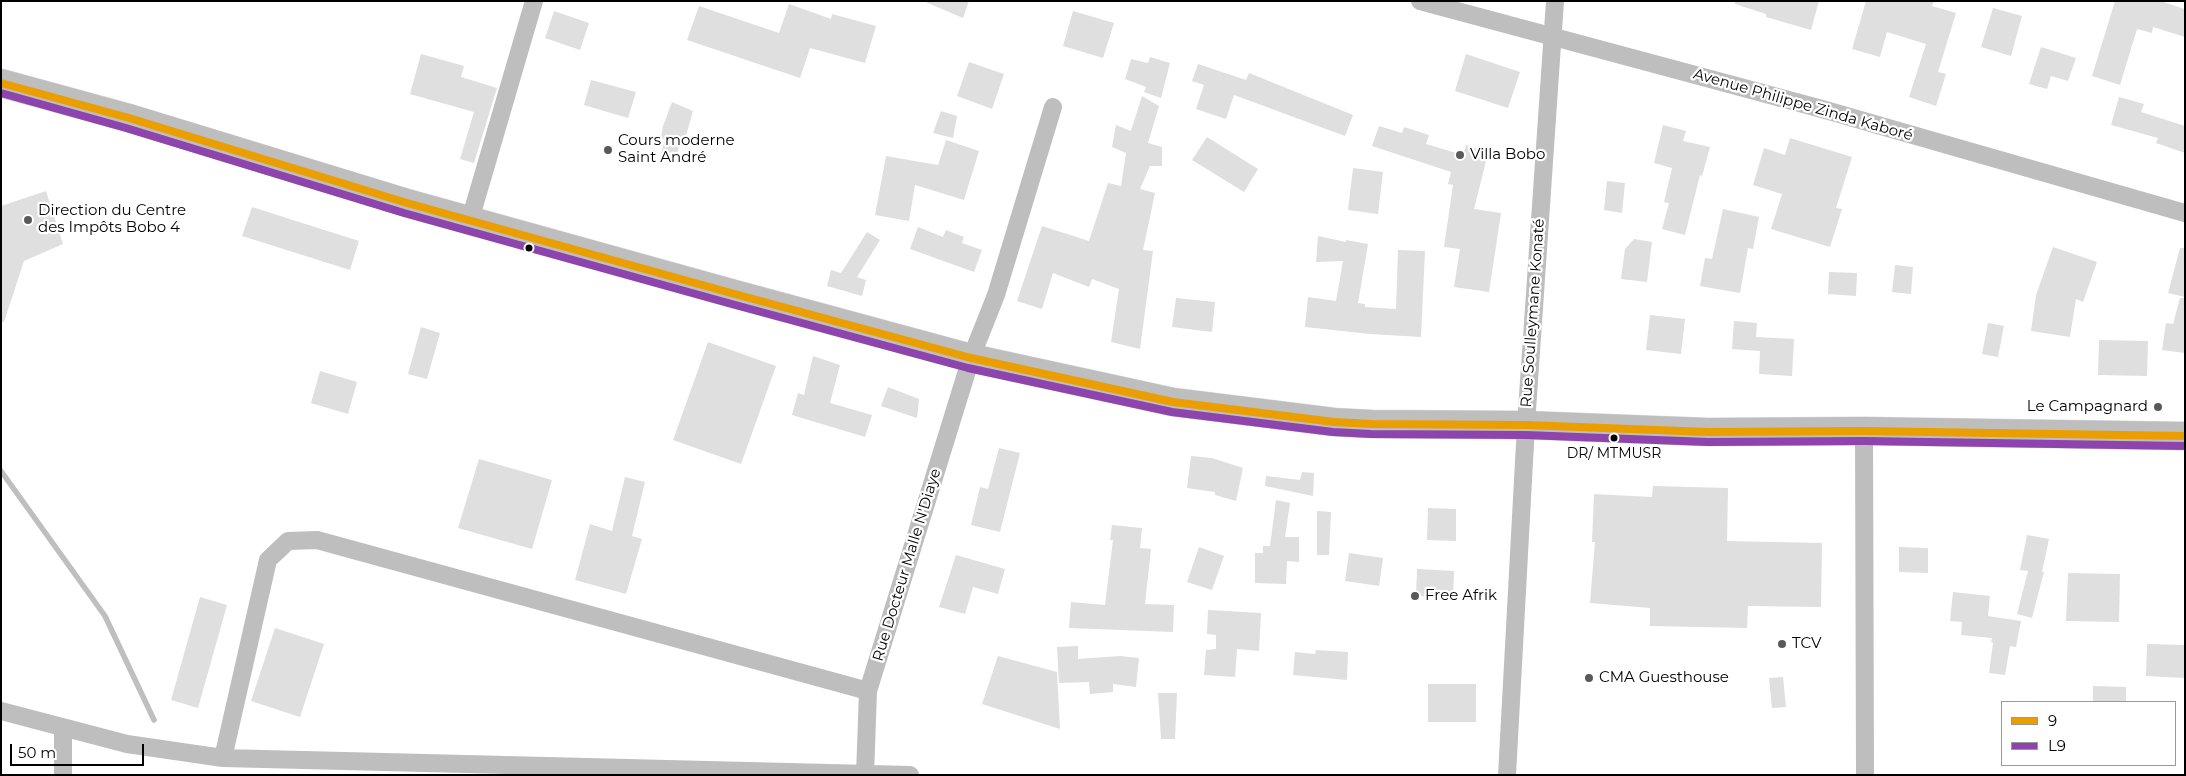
<!DOCTYPE html>
<meta charset="utf-8">
<style>
body{margin:0}
#map{position:relative;width:2186px;height:776px;overflow:hidden;background:#fff;font-family:Montserrat,sans-serif}
canvas{display:block}
.frame{position:absolute;inset:0;border:2px solid #000;pointer-events:none}
.legend{position:absolute;left:2001px;top:701px;width:175px;height:65px;box-sizing:border-box;background:#fff;border:1px solid #999;margin:0;padding:6px 9px;list-style:none;font-size:15px;color:#000}
.legend li{display:flex;align-items:center;gap:10px;height:25px}
.legend b{width:25px;border:1px solid #999}
.scale{position:absolute;left:10px;top:744px;width:134px;height:22px;box-sizing:border-box;border:2px solid #000;border-top:0;padding-left:6px;font-size:15px;line-height:18px;white-space:nowrap;color:#000;-webkit-text-stroke:4px #fff;paint-order:stroke}
</style>
<div id="map">
<canvas width="2186" height="776"></canvas>
<div class="frame"></div>
<ul class="legend">
<li><b style="height:6px;background:#eb9e00"></b>9</li>
<li><b style="height:6px;background:#8e44ad"></b>L9</li>
</ul>
<div class="scale">50 m</div>
</div>
<script>
const ctx = document.querySelector('canvas').getContext('2d');
ctx.lineJoin = 'round';
function shape(rows) {
  const path = new Path2D();
  for (const r of rows) {
    path.moveTo(r[0], r[1]);
    for (let i = 2; i < r.length; i += 2) path.lineTo(r[i], r[i + 1]);
  }
  return path;
}
function stroke(path, color, width, dash) {
  ctx.strokeStyle = color;
  ctx.lineWidth = width;
  ctx.lineCap = dash ? 'butt' : 'round';
  ctx.setLineDash(dash || []);
  ctx.stroke(path);
}
function paint(path, color) {
  ctx.fillStyle = color;
  ctx.fill(path, 'evenodd');
}
function drawText(font, color, halo, rows, align = 'center') {
  ctx.font = font + ' Montserrat,sans-serif';
  ctx.lineWidth = 4.5;
  ctx.setLineDash([]);
  ctx.textBaseline = 'middle';
  ctx.strokeStyle = halo;
  ctx.fillStyle = color;
  for (const [text, x, y, turn = 0] of rows) {
    ctx.save();
    ctx.translate(x, y);
    ctx.rotate((+turn || 0) * Math.PI / 180);
    ctx.textAlign = isNaN(turn) ? turn : align;
    if (halo) ctx.strokeText(text, 0, 0);
    ctx.fillText(text, 0, 0);
    ctx.restore();
  }
}
const stream = shape([
 [1,471,105,616,154,720]
]);
const building = shape([
 [923,1,969,1,963,18],
 [1735,1,1819,1,1811,30,1766,17,1766,14,1735,4],
 [1866,1,1934,1,1932,6,1956,13,1938,72,1946,74,1936,106,1909,97,1926,44,1887,32,1880,57,1852,49],
 [2115,1,2160,1,2185,9,2185,37,2153,27,2152,33,2137,29,2120,85,2092,76],
 [789,4,831,19,832,14,876,26,865,63,810,48,800,78,687,40,699,6,779,33],
 [1993,8,2022,16,2011,56,1981,47],
 [554,11,589,23,580,50,545,38],
 [1073,11,1114,23,1103,58,1063,46],
 [2041,47,2076,58,2068,81,2051,76,2047,89,2029,84],
 [421,54,464,66,461,77,497,88,474,163,460,159,474,112,410,94],
 [1466,54,1520,72,1508,108,1455,91],
 [1150,57,1170,63,1161,98,1144,92,1146,87,1125,79,1131,59,1148,63],
 [969,62,1004,74,992,109,957,96],
 [1198,64,1246,80,1249,73,1353,115,1345,136,1234,95,1226,119,1196,109,1204,85,1192,81],
 [591,80,636,92,628,118,584,105],
 [1142,96,1159,106,1148,143,1162,147,1162,166,1150,166,1140,189,1155,193,1143,250,1153,251,1140,349,1111,342,1119,289,1092,279,1089,287,1053,273,1042,309,1017,301,1042,226,1089,241,1108,183,1121,186,1126,153,1112,147,1116,125,1131,131],
 [2119,97,2144,104,2141,112,2185,126,2185,153,2156,143,2158,138,2111,125],
 [672,102,693,111,683,146,679,145,677,155,661,153,665,140,661,138,663,126],
 [941,111,957,116,953,138,933,133],
 [1663,125,1686,131,1683,141,1710,147,1702,176,1700,175,1685,235,1662,229,1669,203,1664,202,1672,168,1654,163],
 [1379,126,1402,133,1404,127,1429,135,1426,144,1463,155,1466,145,1488,153,1474,209,1501,213,1489,292,1454,287,1460,249,1444,247,1453,185,1448,184,1451,172,1372,146],
 [1207,137,1258,169,1244,192,1192,160],
 [1790,138,1852,157,1836,208,1842,209,1830,247,1771,229,1782,194,1753,185,1764,148,1785,155],
 [946,140,979,151,964,200,915,185,909,221,875,215,886,156,938,165],
 [1353,168,1383,172,1378,214,1348,210],
 [1607,181,1625,183,1622,213,1604,210],
 [46,191,63,244,24,261,4,322,1,322,1,206],
 [252,207,359,241,350,270,242,236],
 [1723,209,1759,217,1753,249,1748,248,1740,293,1700,286,1705,258,1712,259],
 [918,227,943,237,946,230,964,237,962,243,982,250,974,272,910,249],
 [867,232,880,240,857,277,866,280,862,296,827,286,831,270,841,273],
 [1318,236,1346,242,1346,240,1368,244,1358,303,1365,304,1365,307,1396,309,1398,250,1425,251,1421,337,1370,334,1305,327,1308,297,1336,301,1343,261,1316,262],
 [1634,239,1652,242,1647,282,1621,279,1625,249],
 [2053,247,2097,262,2083,302,2076,299,2070,337,2031,331,2036,295],
 [2180,248,2185,248,2185,297,2168,293],
 [1895,265,1913,267,1911,294,1892,292],
 [1829,272,1857,273,1856,296,1828,294],
 [1176,298,1215,302,1212,332,1172,327],
 [2180,298,2185,298,2185,353,2162,350,2166,323,2173,324],
 [1650,315,1685,319,1681,354,1646,350],
 [1734,321,1757,323,1756,337,1794,339,1792,376,1759,374,1760,351,1732,349],
 [1988,323,2004,326,1998,357,1982,354],
 [421,327,440,333,427,379,408,374],
 [2099,340,2148,341,2147,376,2098,375],
 [708,342,776,366,741,464,673,440],
 [813,356,840,365,830,403,872,415,865,437,792,415,798,393,804,395],
 [320,371,357,382,348,414,311,403],
 [888,387,919,399,917,418,881,406],
 [999,448,1020,453,1000,532,971,525,980,487,988,489],
 [1191,456,1212,458,1243,468,1236,501,1215,495,1215,492,1187,488],
 [479,459,552,480,532,549,458,528],
 [1302,472,1314,473,1313,496,1265,486,1266,476,1300,480],
 [625,477,645,482,632,536,642,539,626,594,575,580,590,524,612,531],
 [1653,486,1728,488,1727,541,1822,543,1821,607,1748,606,1747,628,1650,626,1650,608,1590,603,1595,542,1592,542,1594,494,1652,497],
 [1276,500,1290,503,1285,537,1299,537,1299,562,1287,561,1286,584,1255,583,1255,553,1263,553,1263,546,1270,546],
 [1428,508,1456,509,1456,541,1427,540],
 [1317,511,1331,512,1329,555,1317,555],
 [1112,525,1142,528,1140,548,1151,549,1145,604,1174,605,1173,632,1069,628,1071,602,1105,605,1113,540,1110,540],
 [2027,535,2049,539,2042,572,2044,572,2032,618,2017,614,2028,571,2020,570],
 [1199,547,1224,556,1212,590,1187,582],
 [1899,547,1928,548,1928,573,1899,572],
 [1349,553,1383,558,1379,586,1345,581],
 [956,555,1005,569,998,594,973,587,965,614,939,607],
 [1417,569,1454,571,1453,597,1416,596],
 [2068,573,2120,574,2119,622,2066,621],
 [1953,592,1990,596,1988,616,2021,621,2016,647,2010,646,2005,675,1989,673,1993,643,1991,642,1992,638,1961,635,1962,622,1950,621],
 [200,597,227,605,198,708,171,700],
 [1208,610,1261,613,1259,651,1237,649,1235,677,1204,675,1206,650,1216,649,1216,635,1207,634],
 [275,628,324,644,300,717,251,701],
 [2147,644,2185,645,2185,678,2146,676],
 [1078,646,1078,659,1120,656,1139,658,1136,687,1113,684,1113,692,1090,694,1089,682,1059,683,1057,647],
 [1316,650,1348,652,1347,680,1293,675,1295,652,1315,654],
 [998,656,1057,672,1060,729,982,704],
 [1783,677,1786,707,1772,708,1769,678],
 [1428,684,1476,684,1476,722,1428,722],
 [2093,686,2126,687,2126,702,2093,702],
 [1158,693,1177,693,1175,739,1161,739]
]);
const street = shape([
 [1420,1,1822,109,2185,213],
 [470,220,534,1],
 [1864,431,1865,775],
 [1,711,127,744,223,758,910,775],
 [223,758,268,560,288,541,317,540,868,691],
 [63,775,63,728],
 [865,775,868,691,971,358,996,295,1053,107],
 [1507,775,1526,425,1555,1]
]);
const highway = shape([
 [1,83,129,118,407,203,731,293,971,358,1173,402,1334,422,1372,424,1526,425,1708,432,1864,431,2185,436]
]);
const bus1 = shape([
 [1,83,129,118,407,203,731,293,971,358,1173,402,1334,422,1372,424,1526,425,1708,432,1864,431,2185,436]
]);
const bus2 = shape([
 [1,93,126,128,404,213,728,303,968,368,1172,412,1333,432,1371,434,1526,435,1708,442,1864,441,2185,446]
]);
const markers = [
 [608,150,5,"#595959"],
 [1460,155,5,"#595959"],
 [28,220,5,"#595959"],
 [529,248,4.5,"#000"],
 [2158,407,5,"#595959"],
 [1614,438,4.5,"#000"],
 [1415,596,5,"#595959"],
 [1782,644,5,"#595959"],
 [1589,678,5,"#595959"]
];
const busNames = [
 ["DR/ MTMUSR",1614,454]
];
const streetNames = [
 ["Avenue Philippe Zinda Kaboré",1803,105,16],
 ["Rue Soulleymane Konaté",1533,313,-86],
 ["Rue Docteur Malle N'Diaye",907,565,-73]
];
const poiNames = [
 ["Cours moderne",618,141],
 ["Saint André",618,158],
 ["Villa Bobo",1470,155],
 ["Direction du Centre",38,211],
 ["des Impôts Bobo 4",38,228],
 ["Le Campagnard",2148,407,"right"],
 ["Free Afrik",1425,596],
 ["TCV",1792,644],
 ["CMA Guesthouse",1599,678]
];
stroke(stream, '#bfbfbf', 5.5);
paint(building, '#dfdfdf');
stroke(highway, '#dbdbdb', 29);
stroke(street, '#bebebe', 18);
stroke(highway, '#bebebe', 28);
stroke(bus1, '#eb9e00', 8);
stroke(bus2, '#8e44ad', 8);
for (const [x, y, r, color] of markers) {
  const dot = new Path2D();
  dot.arc(x, y, r, 0, 2 * Math.PI);
  ctx.fillStyle = color;
  ctx.fill(dot);
  stroke(dot, '#fff', 2);
}
drawText('14px', '#000', '#fff', busNames);
drawText('15px', '#000', '#fff', streetNames);
drawText('15px', '#000', '#fff', poiNames, 'left');
</script>
